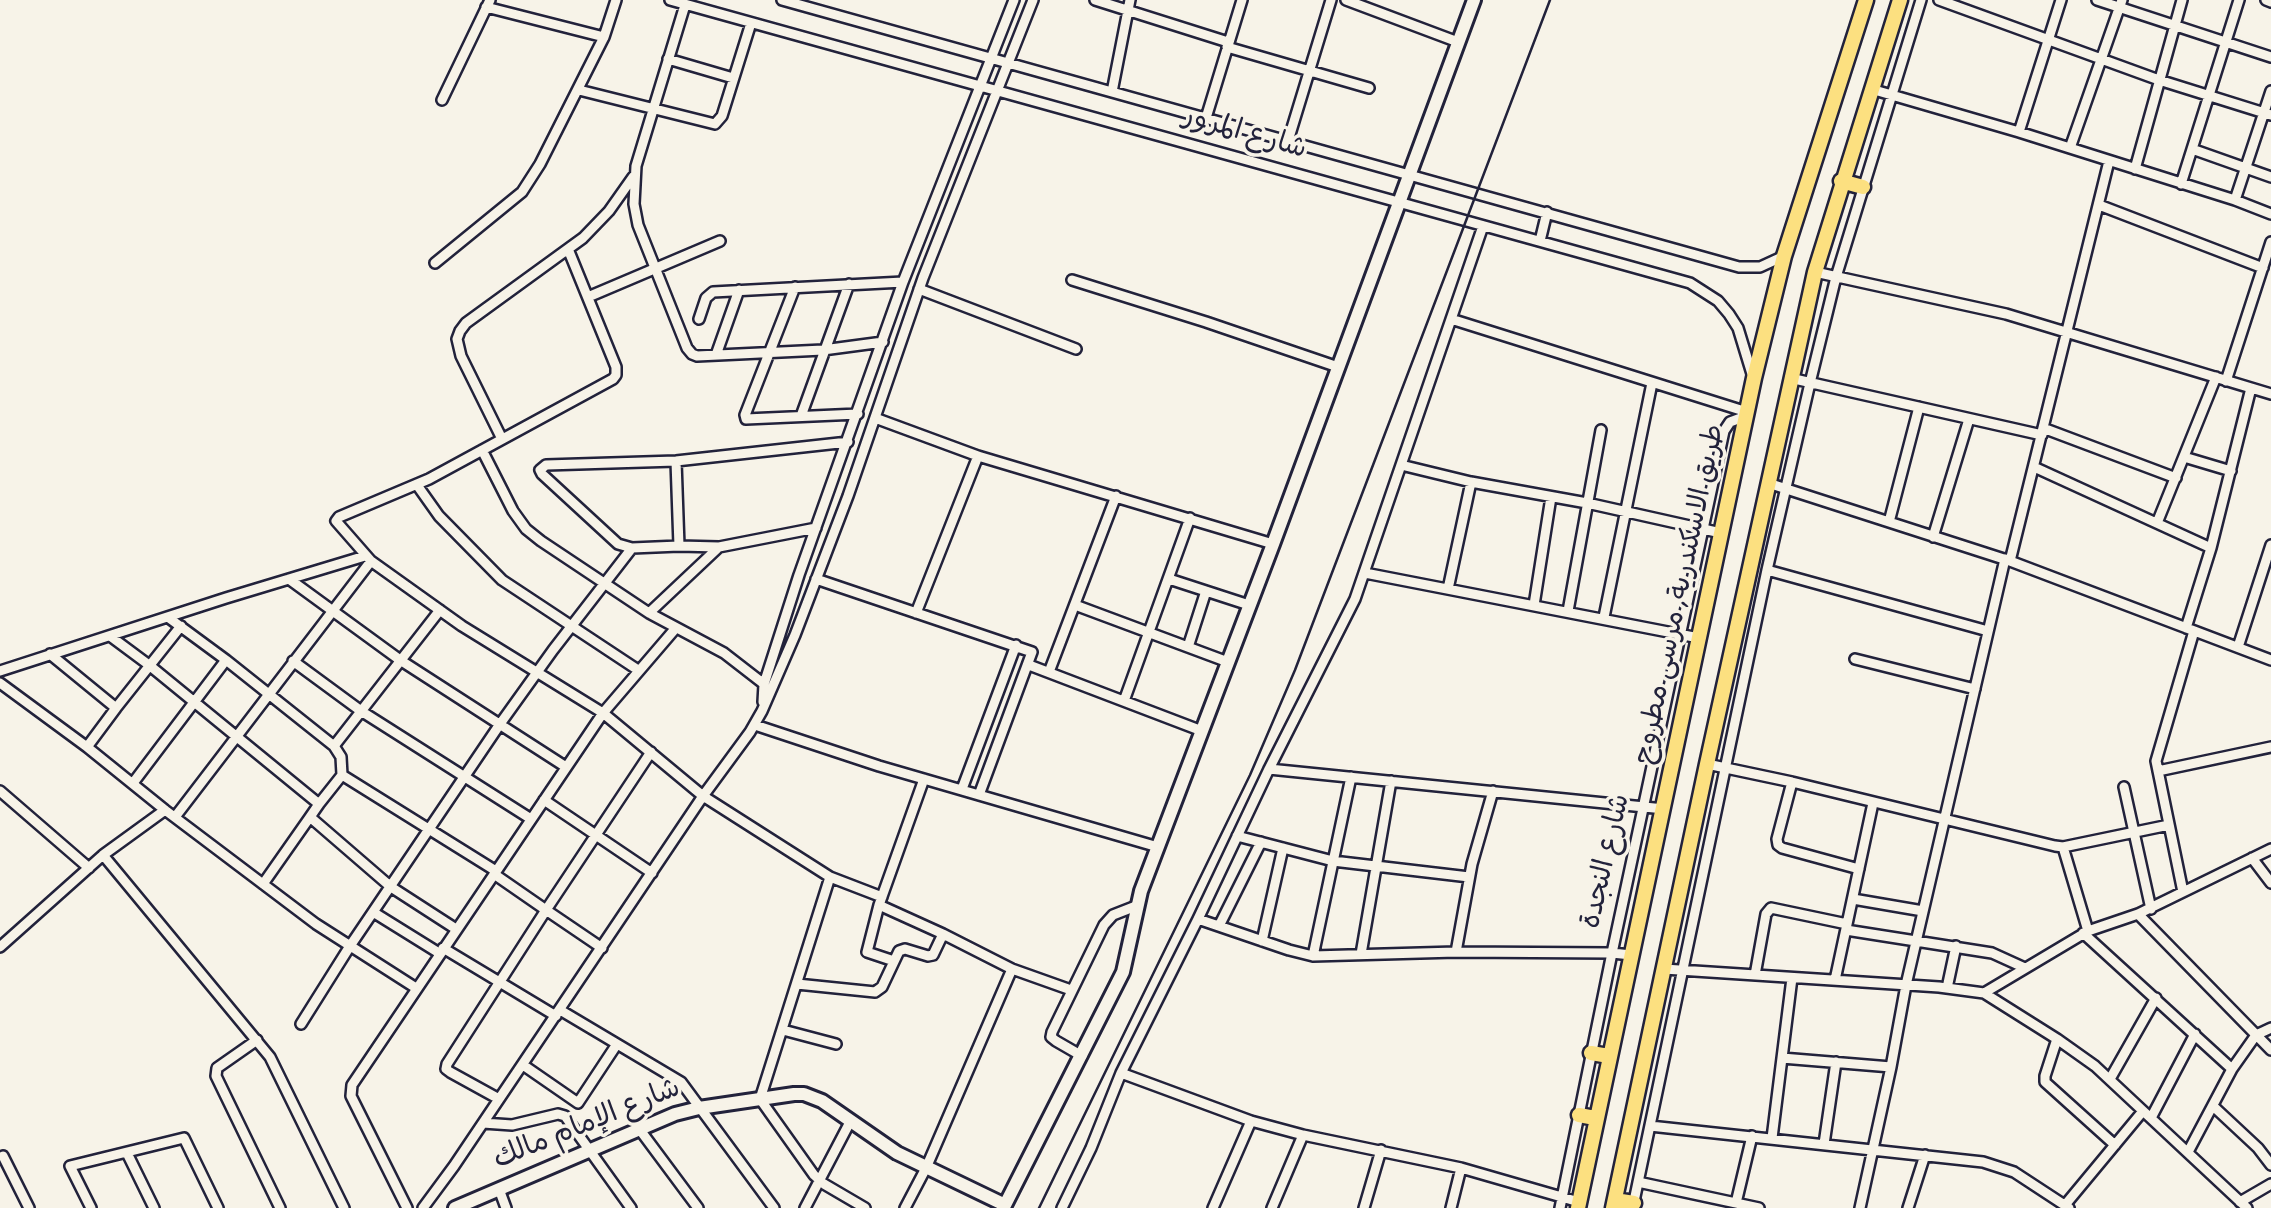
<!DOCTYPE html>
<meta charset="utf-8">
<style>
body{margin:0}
canvas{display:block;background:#f7f3e8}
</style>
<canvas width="2271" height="1208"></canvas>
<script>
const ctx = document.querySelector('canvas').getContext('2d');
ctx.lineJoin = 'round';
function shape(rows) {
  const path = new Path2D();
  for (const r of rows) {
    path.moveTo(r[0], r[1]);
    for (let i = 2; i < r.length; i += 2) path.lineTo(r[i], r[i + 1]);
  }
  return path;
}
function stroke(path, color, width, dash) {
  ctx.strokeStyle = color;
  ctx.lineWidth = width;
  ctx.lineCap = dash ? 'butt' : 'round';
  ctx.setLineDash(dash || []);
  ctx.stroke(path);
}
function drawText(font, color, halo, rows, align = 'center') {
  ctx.font = font + ' Dekko,"Playpen Sans Arabic",sans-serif';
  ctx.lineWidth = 7;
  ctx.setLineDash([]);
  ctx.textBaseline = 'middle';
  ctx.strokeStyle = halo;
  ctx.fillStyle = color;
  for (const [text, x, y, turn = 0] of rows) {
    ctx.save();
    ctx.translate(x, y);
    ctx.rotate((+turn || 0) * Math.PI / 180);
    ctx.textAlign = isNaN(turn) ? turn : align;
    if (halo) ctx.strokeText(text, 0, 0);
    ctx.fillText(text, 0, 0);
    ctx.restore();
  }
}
const street = shape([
 [670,0,1690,283,1718,301,1729,314,1738,328,1752,374],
 [782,0,1739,267,1760,267,1784,256],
 [1095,0,1228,42],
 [1346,0,1458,42],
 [1939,0,2159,80,2271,115],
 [2097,0,2271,57],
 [2266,0,2271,2],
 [685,5,636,166,634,204,638,225,687,348,692,354,697,356,823,350,883,342],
 [486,7,604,37,616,0],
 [1227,47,1369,88],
 [668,59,733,78],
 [1871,89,2019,132,2235,200,2271,214],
 [579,90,715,124,722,116,751,23],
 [1112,92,1130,0],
 [442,100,490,0],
 [1206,118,1242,0],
 [2019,132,2061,0],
 [1288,141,1331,0],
 [2070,148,2122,0],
 [2192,149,2271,177],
 [2135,169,2182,0],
 [2181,184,2239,0],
 [2235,200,2271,91],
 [2099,205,2263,268],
 [1540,241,1547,212],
 [568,249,616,367,616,375,613,379,429,479,339,517,336,521,371,561,462,626,603,713,703,796,830,877,760,1099,814,1175,824,1184,865,1208],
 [435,263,522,192,540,164,604,37],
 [1815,272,2006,314,2271,394],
 [1072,280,1206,322,1338,367],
 [795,287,745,415,746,419,858,414],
 [919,289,1076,349],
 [588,297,720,241],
 [699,319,706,298,713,292,903,282],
 [1451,319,1747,412],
 [716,355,739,290],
 [1790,378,2042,435],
 [2226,381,2271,242],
 [801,416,849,284],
 [875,418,978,456,1273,544],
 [2043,428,2176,478],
 [502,439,461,356,457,339,460,331,466,323,583,238,609,211,633,177],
 [482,450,513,511,526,529,541,541,649,613,719,547,816,528],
 [2184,457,2231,471],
 [676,461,679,546,632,548,618,544,542,474,540,470,546,465,676,461,848,442],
 [1401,465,1471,482,1587,503,1721,533],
 [2034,467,2211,548],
 [1768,483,2010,561,2271,660],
 [417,485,439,516,502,580,638,670],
 [1889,522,1919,407],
 [2157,523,2216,377],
 [1933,537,1969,419],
 [679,546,719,547],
 [2010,561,2109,161],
 [1767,570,1988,631],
 [1365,573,1699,638],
 [289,579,400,660,566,767],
 [816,579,1032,652,979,795],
 [1169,579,1249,605],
 [1448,589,1471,482],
 [1075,605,1228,662],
 [1534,605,1551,497],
 [1568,611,1601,430],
 [649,613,724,653,764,684],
 [916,613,978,456],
 [1604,617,1652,383],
 [169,618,226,660,334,746,341,757,342,775,319,804],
 [2186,628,2211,548,2251,388],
 [110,636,149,665,319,804,310,817,391,887,456,929],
 [1188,647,1206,591],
 [2238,647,2271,545],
 [50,654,116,708,181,626],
 [1855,659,1975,689],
 [293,661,361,711,531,819],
 [1029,665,1202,731],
 [0,671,226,598,365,556],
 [1049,672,1116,496],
 [0,683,87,747,165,810,316,924,416,988],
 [1124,701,1190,518],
 [763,702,764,684,799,575,903,282,1014,0],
 [755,725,879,766,1158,847],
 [334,746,440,610],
 [87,747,116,708],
 [1707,764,1792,782,2055,846,2063,847,2169,825],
 [1269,769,1664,809],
 [2158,771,2271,747],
 [342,775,496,871],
 [924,779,879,905,943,934,1012,969,1071,990],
 [1792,782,1777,839,1778,845,1782,848,1859,869],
 [133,783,226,660],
 [2124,787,2151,909],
 [962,789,1016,645],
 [0,791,89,868],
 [544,800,652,873],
 [165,810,103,855,270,1057,344,1208],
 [175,817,371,561],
 [1237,836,1333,861,1469,877],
 [2063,847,2088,931],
 [2252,858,2271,883],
 [494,874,546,910,651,752],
 [830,877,882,897],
 [263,884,310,817],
 [2183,892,2156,761,2194,631],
 [1853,899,1923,911],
 [879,905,867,952,894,961],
 [373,912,439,953],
 [2138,914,2271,1050],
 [1198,919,1289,950,1313,956,1456,952,1612,953,1631,955],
 [1219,926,1261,842],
 [1846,930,1992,953,2025,968],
 [2083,933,2232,1069],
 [1262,941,1283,848],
 [0,947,103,855],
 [443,948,556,1016],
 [1456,952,1472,864,1493,791],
 [1361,954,1391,781],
 [1313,956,1351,777],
 [1664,969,1939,987,1984,993,2057,1039,2095,1066,2247,1208],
 [1755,975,1766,914,1771,908,1847,924],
 [1835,980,1873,803],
 [797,984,875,992,882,987,899,951,905,949,928,956,933,955,943,934],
 [1947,988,1956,946],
 [1984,993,2088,931,2138,914,2271,849],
 [560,1010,681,1082,774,1208],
 [301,1024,350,946,500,724,553,650,632,548],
 [783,1030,836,1044],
 [2057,1039,2045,1076,2045,1082,2115,1145],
 [257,1040,217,1068,216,1076,280,1208],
 [1082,1056,1056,1041,1051,1037,1052,1032,1104,925,1113,915,1136,906],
 [1782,1058,1891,1067],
 [523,1065,578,1103,617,1044],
 [1121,1073,1251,1121,1303,1135,1461,1168,1579,1202],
 [2110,1079,2156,998],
 [499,1099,450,1072,446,1069,447,1064,546,910,602,948],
 [2213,1106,2258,1148,2271,1165],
 [2151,1118,2195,1034],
 [483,1123,512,1125,558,1114,565,1116,631,1208],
 [1650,1126,1983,1162,2014,1172,2069,1208],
 [640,1130,698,1208],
 [1772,1138,1792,978],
 [1824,1144,1836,1062],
 [2188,1152,2232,1069,2256,1035,2271,1028],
 [127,1153,154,1208],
 [3,1156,29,1208],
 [1638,1182,1759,1208],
 [499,1189,506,1208],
 [2240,1202,2271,1184],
 [1736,1203,1752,1136],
 [2065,1205,2143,1111],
 [1633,1206,1767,570,1810,383,1836,277,1921,0],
 [91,1208,70,1166,184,1138,218,1208],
 [407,1208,351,1096,352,1085,603,713,675,629],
 [423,1208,454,1166,703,796,750,732,762,711,795,635,848,496,923,278,1033,0],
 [805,1208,850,1122],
 [905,1208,926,1168,1012,969],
 [1062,1208,1091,1148,1121,1073,1198,919,1269,769,1355,599,1483,226],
 [1213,1208,1251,1121],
 [1272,1208,1303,1135],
 [1364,1208,1381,1150],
 [1451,1208,1461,1168],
 [1560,1208,1612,953,1724,431,1730,422,1746,416],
 [1860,1208,1891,1067,1906,985,2005,559],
 [1908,1208,1925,1155]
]);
const secondary = shape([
 [455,1208,675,1114,699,1108,794,1094,804,1094,822,1101,897,1153,1005,1205,1123,972,1141,891,1273,544,1474,0]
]);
const primary = shape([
 [1841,181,1863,187],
 [1591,1053,1609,1056],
 [1579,1115,1595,1118],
 [1615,1200,1634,1203],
 [1578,1208,1754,378,1784,256,1866,0],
 [1613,1208,1707,764,1815,272,1900,0]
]);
const rail = shape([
 [1039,1208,1250,775,1295,670,1550,0]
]);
const streetNames = [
 ["شارع المرور",1244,136,16],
 ["طريق الاسكندرية, مرسى مطروح",1683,595,-78],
 ["شارع النجدة",1609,862,-77],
 ["شارع الإمام مالك",588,1127,-22]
];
stroke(street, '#22223b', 14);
stroke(secondary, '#22223b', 18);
stroke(primary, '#22223b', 19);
stroke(street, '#f7f3e8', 9);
stroke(secondary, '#f7f3e8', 12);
stroke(primary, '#fce080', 14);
stroke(rail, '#22223b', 2.5);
drawText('28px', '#22223b', '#f7f3e8', streetNames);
</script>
